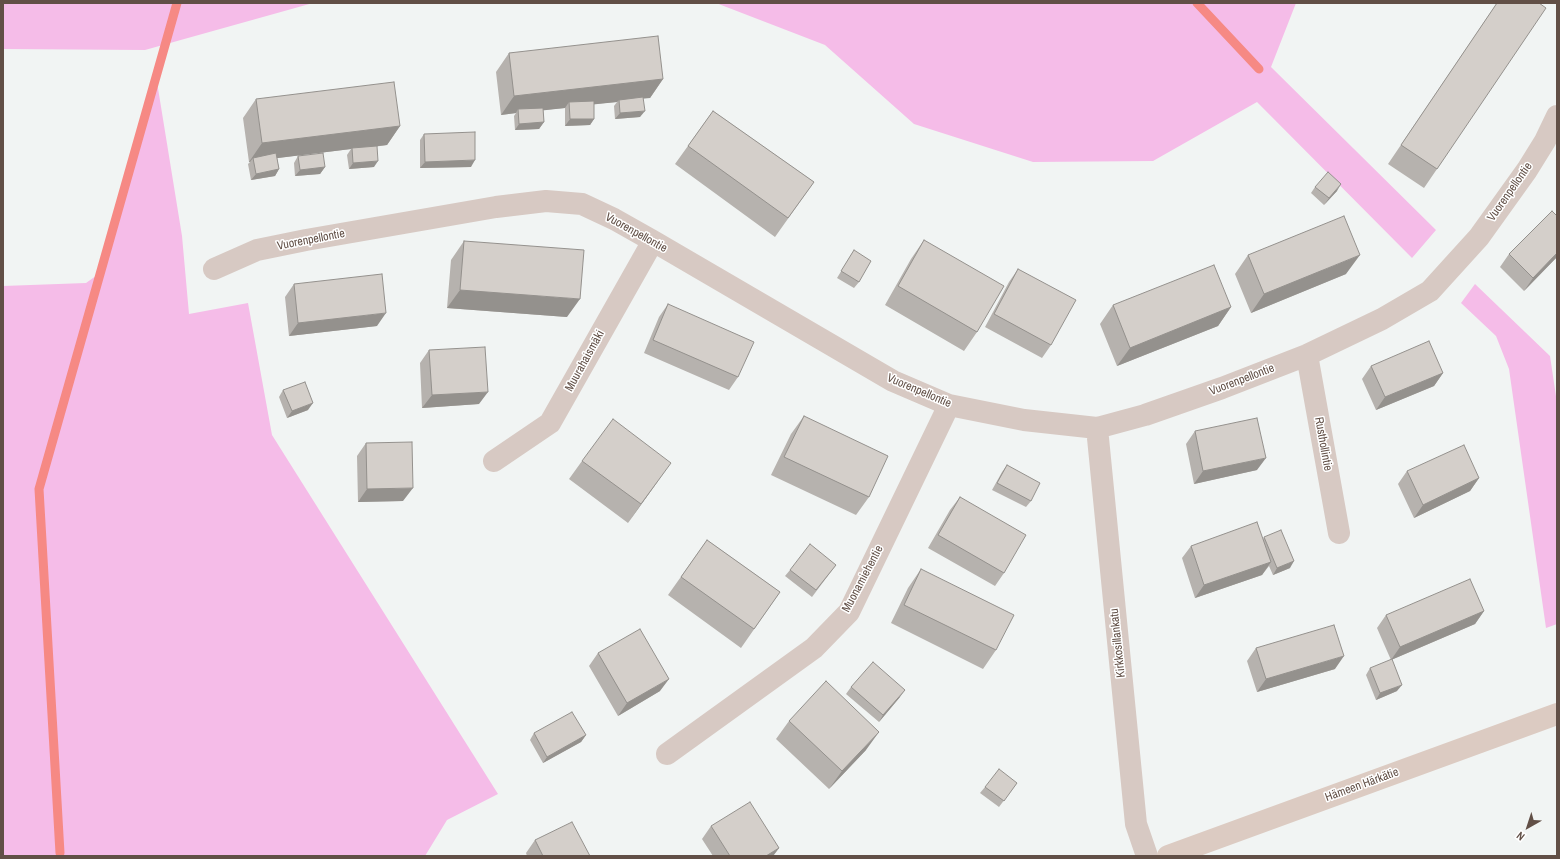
<!DOCTYPE html>
<meta charset="utf-8">
<style>
body{margin:0}
#map{position:relative;width:1560px;height:859px;overflow:hidden;background:#f1f4f3;font-family:"Archivo Narrow",sans-serif}
canvas{display:block}
.frame{position:absolute;inset:0;border:4px solid #614f46;pointer-events:none}
.north{position:absolute;left:1508px;top:807px;width:40px;height:40px;-webkit-text-stroke:3px #fff;paint-order:stroke;rotate:219deg;font-size:11px;font-weight:700;line-height:16px;text-align:center;color:#614f46}
.north::after{content:'';display:block;margin:auto;width:14px;height:18px;background:#614f46;clip-path:polygon(50% 0,100% 100%,50% 72%,0 100%)}
</style>
<div id="map">
<canvas width="1560" height="859"></canvas>
<div class="frame"></div>
<div class="north">N</div>
</div>
<script>
const ctx = document.querySelector('canvas').getContext('2d');
ctx.lineJoin = 'round';
function paint(path, color) {
  ctx.fillStyle = color;
  ctx.fill(path, 'evenodd');
}
function shape(rows) {
  const path = new Path2D();
  for (const r of rows) {
    path.moveTo(r[0], r[1]);
    for (let i = 2; i < r.length; i += 2) path.lineTo(r[i], r[i + 1]);
  }
  return path;
}
function stroke(path, color, width, dash) {
  ctx.strokeStyle = color;
  ctx.lineWidth = width;
  ctx.lineCap = dash ? 'butt' : 'round';
  ctx.setLineDash(dash || []);
  ctx.stroke(path);
}
function drawText(font, color, halo, rows, align = 'center') {
  ctx.font = font + ' "Archivo Narrow",sans-serif';
  ctx.lineWidth = 3;
  ctx.setLineDash([]);
  ctx.textBaseline = 'middle';
  ctx.strokeStyle = halo;
  ctx.fillStyle = color;
  for (const [text, x, y, turn = 0] of rows) {
    ctx.save();
    ctx.translate(x, y);
    ctx.rotate((+turn || 0) * Math.PI / 180);
    ctx.textAlign = isNaN(turn) ? turn : align;
    if (halo) ctx.strokeText(text, 0, 0);
    ctx.fillText(text, 0, 0);
    ctx.restore();
  }
}
const green = shape([
 [3,3,313,3,145,50,3,49],
 [716,3,1296,3,1271,67,1436,230,1412,258,1257,102,1153,161,1033,162,914,124,825,45],
 [156,76,182,236,189,314,248,303,272,435,498,794,447,820,425,856,3,856,3,286,86,283,100,273],
 [1475,284,1550,356,1557,403,1557,624,1546,628,1509,369,1496,336,1461,303]
]);
const stream = shape([
 [1197,3,1259,69],
 [60,853,39,489,177,3]
]);
const street = shape([
 [214,269,257,250,306,240,496,207,546,201,582,204,614,219,653,241,893,381,949,405,1024,420,1097,428,1145,415,1222,388,1307,355,1382,319,1430,291,1479,237,1527,170,1545,141,1557,116],
 [1307,355,1339,533],
 [1097,428,1136,824,1147,856],
 [494,461,550,423,653,241],
 [667,754,814,648,849,612,949,405]
]);
const secondary = shape([
 [1168,856,1557,714]
]);
const wall = shape([
 [1497,3,1539,3,1437,169,1424,188,1388,164],
 [509,53,663,79,650,98,643,98,640,117,615,119,614,106,617,102,594,104,594,119,590,125,565,126,565,108,543,110,544,122,539,129,515,130,514,116,516,113,501,115,496,72],
 [256,99,400,126,387,145,373,147,374,167,349,169,347,155,351,149,277,158,279,169,275,176,251,180,248,164,250,162,249,162,243,118],
 [713,111,814,182,775,237,675,164],
 [424,134,471,167,420,168,420,140],
 [298,156,325,167,320,174,295,176,294,163],
 [1315,187,1337,191,1324,205,1311,193],
 [924,240,977,332,964,351,885,305,911,259],
 [464,241,567,317,447,308,451,260],
 [854,250,859,282,854,288,837,278],
 [1509,254,1557,257,1524,291,1500,267],
 [1248,255,1346,274,1251,313,1235,274],
 [1018,269,1051,345,1042,358,985,327,1009,282],
 [294,284,377,326,289,336,285,297],
 [668,304,738,377,729,390,644,353,659,317],
 [1113,305,1231,307,1218,326,1117,366,1100,324],
 [429,350,479,404,422,408,420,363],
 [1371,366,1443,373,1434,386,1376,410,1362,379],
 [283,390,308,410,287,418,279,397],
 [804,416,869,497,856,515,771,475,791,434],
 [1195,431,1257,470,1194,484,1186,444],
 [366,443,403,501,358,502,357,456],
 [582,461,658,481,628,523,569,479],
 [1007,465,1031,501,1026,507,992,490,1002,472],
 [1407,471,1479,478,1470,491,1414,518,1398,484],
 [960,497,1004,573,995,586,928,548,950,510],
 [1264,537,1290,568,1273,575,1269,566,1262,575,1195,598,1182,558,1191,546,1263,539],
 [707,540,780,592,741,648,668,595],
 [836,565,812,597,785,576,790,570],
 [921,569,996,650,983,669,891,623,908,588],
 [1484,611,1475,624,1391,660,1377,628,1386,615],
 [1256,648,1335,669,1257,692,1247,661],
 [598,653,660,691,618,716,589,666],
 [1370,668,1397,691,1376,700,1366,675],
 [851,687,900,697,879,722,846,694],
 [789,721,866,750,829,789,776,739],
 [534,733,586,735,581,742,543,763,530,740],
 [1017,783,999,807,980,793,985,787],
 [711,826,779,848,773,856,713,856,702,839],
 [535,840,590,856,527,856,526,853]
]);
const shadedWall = shape([
 [663,79,650,98,619,101,619,100,617,102,569,107,569,102,565,108,519,113,518,109,516,113,501,115,514,96],
 [645,111,640,117,615,119,620,113],
 [570,119,594,119,590,125,565,126],
 [544,122,539,129,515,130,519,124],
 [400,126,387,145,352,149,352,148,351,149,254,161,253,158,250,162,249,162,262,143],
 [475,160,471,167,420,168,425,162],
 [378,161,374,167,349,169,353,163],
 [325,167,320,174,295,176,300,170],
 [279,169,275,176,251,180,256,174],
 [1341,184,1337,191,1324,205,1329,198],
 [1557,253,1557,257,1524,291,1533,278],
 [1360,255,1346,274,1251,313,1264,294],
 [460,290,580,299,567,317,447,308],
 [1231,307,1218,326,1117,366,1130,348],
 [386,313,377,326,289,336,298,323],
 [1443,373,1434,386,1376,410,1385,397],
 [488,392,479,404,422,408,432,395],
 [313,403,308,410,287,418,292,411],
 [1266,458,1257,470,1194,484,1203,471],
 [671,463,658,481,628,523,641,504],
 [1479,478,1470,491,1414,518,1423,505],
 [413,488,403,501,358,502,367,489],
 [1294,561,1290,568,1273,575,1277,568],
 [1271,562,1262,575,1195,598,1204,585],
 [1484,611,1475,624,1391,660,1400,647],
 [1344,656,1335,669,1257,692,1266,679],
 [669,679,660,691,618,716,627,703],
 [1402,685,1397,691,1376,700,1380,693],
 [905,690,900,697,879,722,883,715],
 [879,732,866,750,829,789,842,771],
 [586,735,581,742,543,763,547,757],
 [779,848,773,856,766,856]
]);
const building = shape([
 [1497,3,1539,3,1546,8,1437,169,1401,145,1497,3],
 [658,36,663,79,514,96,509,53,658,36],
 [394,82,400,126,262,143,256,99,394,82],
 [643,97,645,111,620,113,619,100,643,97],
 [594,101,594,119,570,119,569,102,594,101],
 [543,108,544,122,519,124,518,109,543,108],
 [713,111,814,182,788,218,688,146,713,111],
 [475,132,475,160,425,162,424,134,475,132],
 [377,146,378,161,353,163,352,148,377,146],
 [276,153,279,169,256,174,253,158,276,153],
 [323,153,325,167,300,170,298,156,323,153],
 [1328,172,1341,184,1329,198,1315,187,1328,172],
 [1552,211,1557,216,1557,253,1533,278,1509,254,1552,211],
 [1344,216,1360,255,1264,294,1248,255,1344,216],
 [924,240,1004,286,977,332,898,286,924,240],
 [464,241,584,250,580,299,460,290,464,241],
 [854,250,871,261,859,282,841,271,854,250],
 [1214,265,1231,307,1130,348,1113,305,1214,265],
 [1018,269,1076,300,1051,345,994,314,1018,269],
 [382,274,386,313,298,323,294,284,382,274],
 [668,304,754,342,738,377,653,340,668,304],
 [1429,341,1443,373,1385,397,1371,366,1429,341],
 [485,347,488,392,432,395,429,350,485,347],
 [305,382,313,403,292,411,283,390,305,382],
 [804,416,888,456,869,497,784,457,804,416],
 [1257,418,1266,458,1203,471,1195,431,1257,418],
 [613,419,671,463,641,504,582,461,613,419],
 [412,442,413,488,367,489,366,443,412,442],
 [1464,445,1479,478,1423,505,1407,471,1464,445],
 [1007,465,1040,483,1031,501,997,483,1007,465],
 [960,497,1026,535,1004,573,938,535,960,497],
 [1257,522,1271,562,1204,585,1191,546,1257,522],
 [1281,530,1294,561,1277,568,1264,537,1281,530],
 [707,540,780,592,754,629,681,577,707,540],
 [810,544,836,565,816,590,790,570,810,544],
 [921,569,1014,615,996,650,904,605,921,569],
 [1470,579,1484,611,1400,647,1386,615,1470,579],
 [1334,625,1344,656,1266,679,1256,648,1334,625],
 [640,629,669,679,627,703,598,653,640,629],
 [1392,659,1402,685,1380,693,1370,668,1392,659],
 [873,662,905,690,883,715,851,687,873,662],
 [826,681,879,732,842,771,789,721,826,681],
 [572,712,586,735,547,757,534,733,572,712],
 [999,769,1017,783,1004,801,985,787,999,769],
 [750,802,779,848,766,856,730,856,711,826,750,802],
 [572,822,590,856,543,856,535,840,572,822]
]);
const streetNames = [
 ["Vuorenpellontie",1510,192,-55],
 ["Vuorenpellontie",636,233,29],
 ["Vuorenpellontie",311,240,-11],
 ["Muurahaismäki",585,361,-61],
 ["Vuorenpellontie",1242,380,-21],
 ["Vuorenpellontie",919,391,23],
 ["Rusthollintie",1323,444,80],
 ["Muonamiehentie",863,579,-62],
 ["Kirkkosillankatu",1118,643,-96],
 ["Hämeen Härkätie",1362,785,-20]
];
paint(green, '#f5bce8');
stroke(stream, '#f68984', 9);
stroke(street, '#d7c9c3', 22);
stroke(secondary, '#dccbc2', 22);
paint(wall, '#b6b2ae');
paint(shadedWall, '#94918d');
paint(building, '#d4cfca');
stroke(building, '#94918d', 1);
drawText('12px', '#614f46', '#fff', streetNames);
</script>
